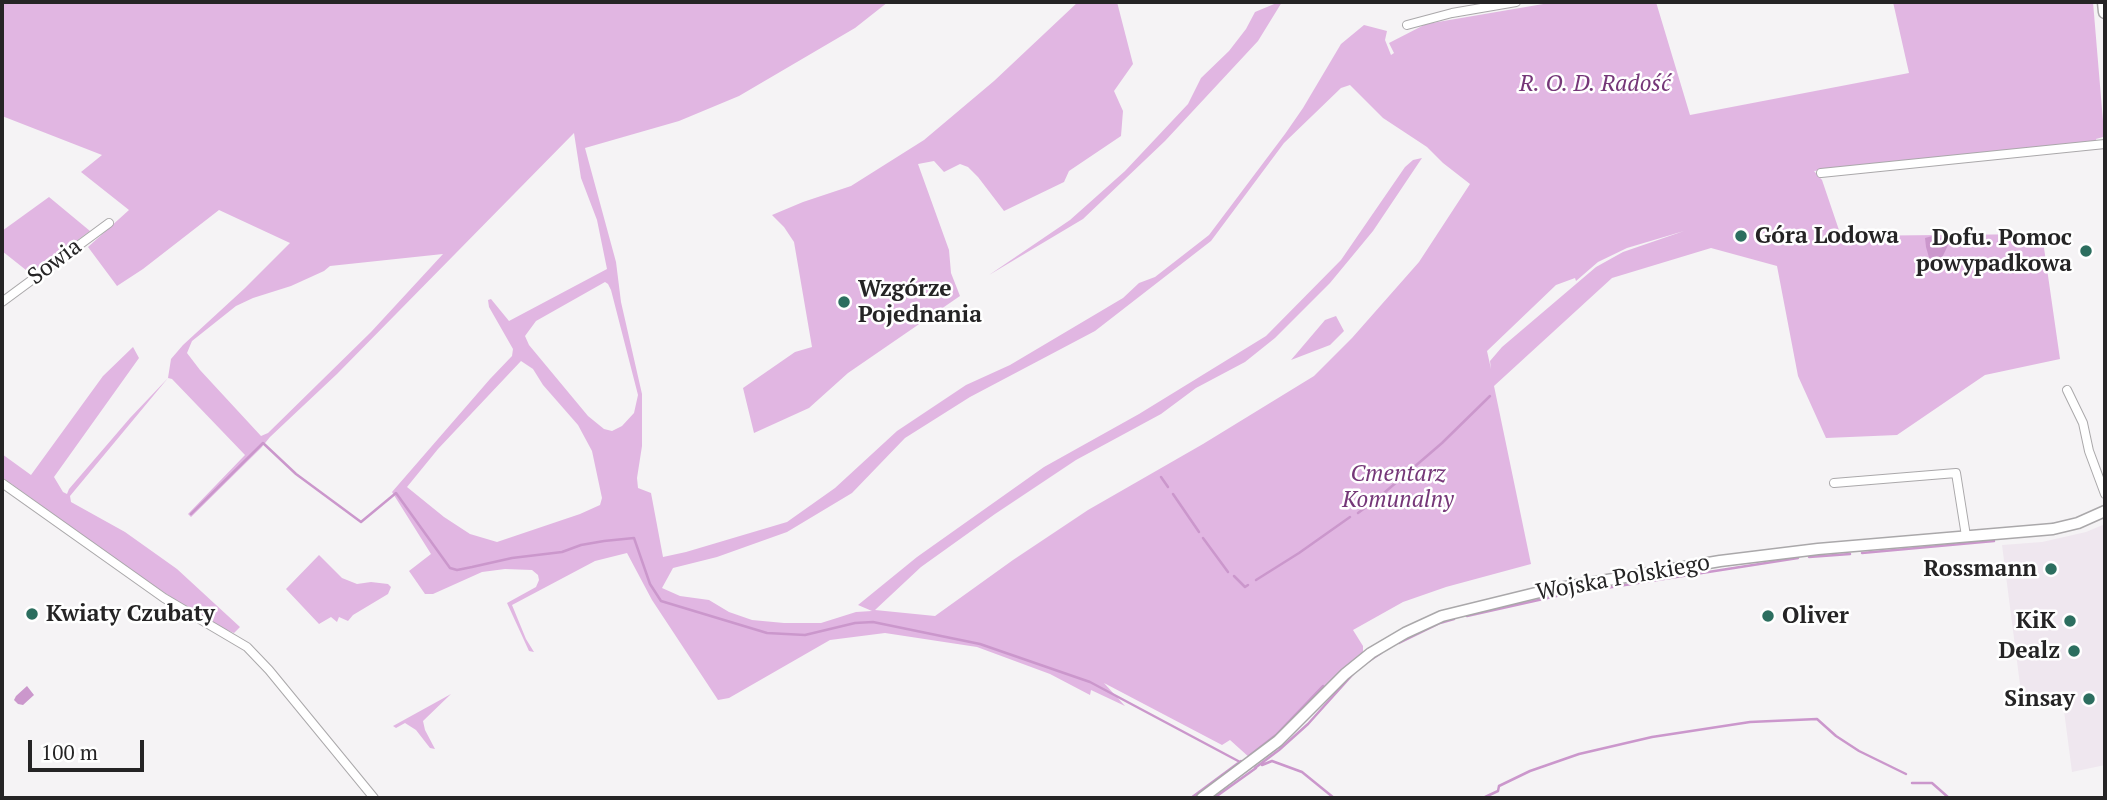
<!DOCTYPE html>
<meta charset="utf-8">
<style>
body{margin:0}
#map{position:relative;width:2107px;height:800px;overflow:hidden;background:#f5f3f5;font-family:"PT Serif",serif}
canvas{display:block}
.frame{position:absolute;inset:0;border:4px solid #252425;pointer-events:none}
.scale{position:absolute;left:28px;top:740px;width:116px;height:32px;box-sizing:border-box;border:4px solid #252425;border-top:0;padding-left:9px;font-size:21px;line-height:24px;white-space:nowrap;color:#252425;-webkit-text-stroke:5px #fff;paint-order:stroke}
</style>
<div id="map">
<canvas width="2107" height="800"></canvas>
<div class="frame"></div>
<div class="scale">100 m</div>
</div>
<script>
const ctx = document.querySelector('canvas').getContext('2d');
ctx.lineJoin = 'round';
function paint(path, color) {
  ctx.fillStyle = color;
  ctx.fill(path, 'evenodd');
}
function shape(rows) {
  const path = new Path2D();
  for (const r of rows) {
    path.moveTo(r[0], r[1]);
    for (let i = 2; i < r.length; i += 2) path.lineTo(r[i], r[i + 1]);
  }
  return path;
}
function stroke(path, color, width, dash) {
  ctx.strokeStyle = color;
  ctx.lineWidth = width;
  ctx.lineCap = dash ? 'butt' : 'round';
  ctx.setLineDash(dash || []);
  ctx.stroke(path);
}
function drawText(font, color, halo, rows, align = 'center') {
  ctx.font = font + ' "PT Serif",serif';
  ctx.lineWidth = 5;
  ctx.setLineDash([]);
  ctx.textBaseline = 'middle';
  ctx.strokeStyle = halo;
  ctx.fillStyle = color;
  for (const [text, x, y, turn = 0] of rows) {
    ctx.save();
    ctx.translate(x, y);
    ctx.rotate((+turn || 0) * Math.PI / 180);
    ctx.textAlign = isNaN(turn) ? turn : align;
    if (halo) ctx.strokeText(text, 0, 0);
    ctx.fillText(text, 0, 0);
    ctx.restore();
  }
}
const built = shape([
 [2105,524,2105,765,2072,772,2063,703,2023,708,2002,545,2042,542,2086,532]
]);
const green = shape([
 [2,2,888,2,855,28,739,96,679,121,585,148,616,262,621,302,642,394,642,446,637,478,638,488,651,493,663,557,686,552,787,522,835,488,897,431,966,385,1010,365,1123,298,1139,283,1155,277,1209,235,1285,134,1303,108,1341,44,1364,25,1387,31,1385,40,1391,55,1394,53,1389,43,1426,24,1555,2,1656,2,1690,115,1909,73,1893,2,2093,2,2104,133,2103,137,2096,139,2097,142,1814,171,1822,180,1841,236,2042,234,2060,359,1985,375,1897,435,1826,438,1798,376,1777,266,1711,248,1612,278,1494,386,1531,564,1446,587,1403,602,1353,630,1363,646,1363,652,1361,656,1286,729,1250,758,1230,740,1222,745,1104,683,1125,706,1091,690,1090,695,1050,674,977,647,885,633,830,640,729,698,718,700,652,600,627,553,595,561,512,605,526,639,534,652,529,651,507,603,536,587,539,580,538,575,532,570,505,569,482,572,433,594,425,594,409,571,431,554,392,492,490,379,512,356,513,349,489,307,488,300,491,299,509,321,607,269,597,220,581,178,574,133,337,374,270,437,261,448,191,517,188,514,245,455,172,379,168,378,70,496,71,502,125,532,177,569,240,627,234,633,214,625,130,570,2,477,2,454,31,475,103,376,133,347,139,358,54,477,63,492,67,494,69,489,130,418,168,378,171,359,183,345,245,288,290,243,219,210,143,269,117,286,88,247,129,210,81,172,102,155,2,116],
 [1350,85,1383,118,1427,147,1443,163,1470,184,1419,262,1352,338,1314,376,1203,444,1088,510,1013,560,935,616,875,610,921,567,995,514,1076,460,1161,414,1196,388,1245,362,1275,338,1330,283,1373,231,1422,158,1413,160,1405,167,1341,260,1266,336,1139,414,1044,467,917,557,858,605,872,611,856,612,821,623,784,623,752,620,729,612,709,600,680,596,662,588,673,568,717,557,787,532,852,493,905,438,970,397,1095,331,1211,241,1284,143,1341,88],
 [1684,231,1623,252,1596,267,1502,347,1490,361,1491,369,1487,351,1556,285,1575,278,1576,281,1598,262,1627,248],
 [443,254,371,332,268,433,261,436,200,370,187,353,192,341,236,306,253,298,291,286,324,271,330,266],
 [605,282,608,284,611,290,638,395,634,413,622,426,612,431,604,429,588,416,529,345,525,336,536,321],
 [521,361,533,369,543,385,578,425,592,451,602,498,600,505,580,514,497,542,470,534,444,517,407,487,438,449],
 [1078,2,1117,2,1133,64,1114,91,1123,111,1121,136,1069,171,1064,182,1004,211,978,177,968,167,960,164,944,172,934,161,918,164,949,250,951,273,960,296,848,373,809,408,754,433,743,388,795,352,812,347,794,242,784,227,772,215,803,202,851,186,924,140,994,81],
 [1279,2,1282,2,1258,41,1165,141,1083,219,989,275,1070,220,1125,171,1188,104,1201,78,1229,51,1246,29,1255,12],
 [49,197,90,231,31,274,2,251,2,231],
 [1336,316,1344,331,1330,345,1291,360,1325,320],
 [319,555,342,578,357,584,371,582,388,584,391,587,388,594,353,615,348,621,339,617,337,622,331,617,319,624,286,589],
 [451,694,423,721,425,730,435,749,430,748,416,730,405,723,396,728,393,726]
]);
const water = shape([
 [1936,235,1949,243,1939,264,1930,261,1926,247,1925,238],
 [27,686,34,695,23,705,18,704,14,700,16,696]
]);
const stream = shape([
 [1161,477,1168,487],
 [1173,494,1199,532],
 [1358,513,1377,499,1442,443,1490,396],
 [191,514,263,443,296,474,361,522,396,493,450,568,457,570,472,567,512,558,562,552,581,545,604,541,634,538,650,584,661,601,767,633,805,635,855,623,873,622,980,644,1090,682,1240,762],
 [1203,538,1228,572],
 [1862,553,1994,541],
 [1809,557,1850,554],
 [1234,576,1245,587,1248,585],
 [1256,580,1299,553,1350,517],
 [1467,616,1561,595,1798,558],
 [1399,643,1440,623,1454,619],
 [1369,661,1381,653],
 [1249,756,1276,735,1323,686],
 [1262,765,1272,761,1302,772,1334,798],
 [1255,768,1279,750,1308,724,1353,674],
 [1912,783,1932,783,1949,798],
 [1191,798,1241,761],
 [1214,798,1256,768],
 [1483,798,1498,791,1499,786,1530,771,1579,754,1652,737,1750,722,1817,719,1836,736,1859,751,1906,774]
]);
const minor = shape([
 [1407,25,1452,13,1516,2],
 [1821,173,2105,144],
 [2,302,109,223],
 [2067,390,2083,423,2089,451,2105,494],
 [2,483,164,598,247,647,269,670,374,798],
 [1834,483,1956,473,1966,536]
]);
const tertiary = shape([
 [1202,798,1278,741,1345,674,1371,653,1405,633,1442,616,1548,590,1720,561,1818,549,2053,529,2078,523,2105,511]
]);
const secondary = shape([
 [2104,2,2105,12]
]);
const markers = [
 [1741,236,7,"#2c6e5f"],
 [2086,251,7,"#2c6e5f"],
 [844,302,7,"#2c6e5f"],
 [2051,569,7,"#2c6e5f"],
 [32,614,7,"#2c6e5f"],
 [1768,616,7,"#2c6e5f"],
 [2070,621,7,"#2c6e5f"],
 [2074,651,7,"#2c6e5f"],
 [2089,699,7,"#2c6e5f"]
];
const parkNames = [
 ["R. O. D. Radość",1595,84],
 ["Cmentarz",1398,474],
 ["Komunalny",1398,500]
];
const poiNames = [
 ["Góra Lodowa",1755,236,"left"],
 ["Dofu. Pomoc",2072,238],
 ["powypadkowa",2072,264],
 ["Wzgórze",858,289,"left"],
 ["Pojednania",858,315,"left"],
 ["Rossmann",2037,569],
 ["Kwiaty Czubaty",46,614,"left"],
 ["Oliver",1782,616,"left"],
 ["KiK",2056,621],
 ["Dealz",2060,651],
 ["Sinsay",2075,699]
];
const streetNames = [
 ["Sowia",55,262,-37],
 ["Wojska Polskiego",1623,578,-10]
];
paint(built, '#efe7ef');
paint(green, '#e1b6e2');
paint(water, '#cb97cc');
stroke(stream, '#cb97cc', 2.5);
stroke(minor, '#aaa8aa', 10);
stroke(tertiary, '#aaa8aa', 13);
stroke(secondary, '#aaa8aa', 15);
stroke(minor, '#fff', 8);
stroke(tertiary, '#fff', 10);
stroke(secondary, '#fff', 12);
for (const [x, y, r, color] of markers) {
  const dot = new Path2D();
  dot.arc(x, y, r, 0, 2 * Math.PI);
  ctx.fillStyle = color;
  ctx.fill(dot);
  stroke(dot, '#fff', 2.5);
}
drawText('italic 23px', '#753778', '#fff', parkNames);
drawText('bold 23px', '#252425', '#fff', poiNames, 'right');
drawText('23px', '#252425', '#fff', streetNames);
</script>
